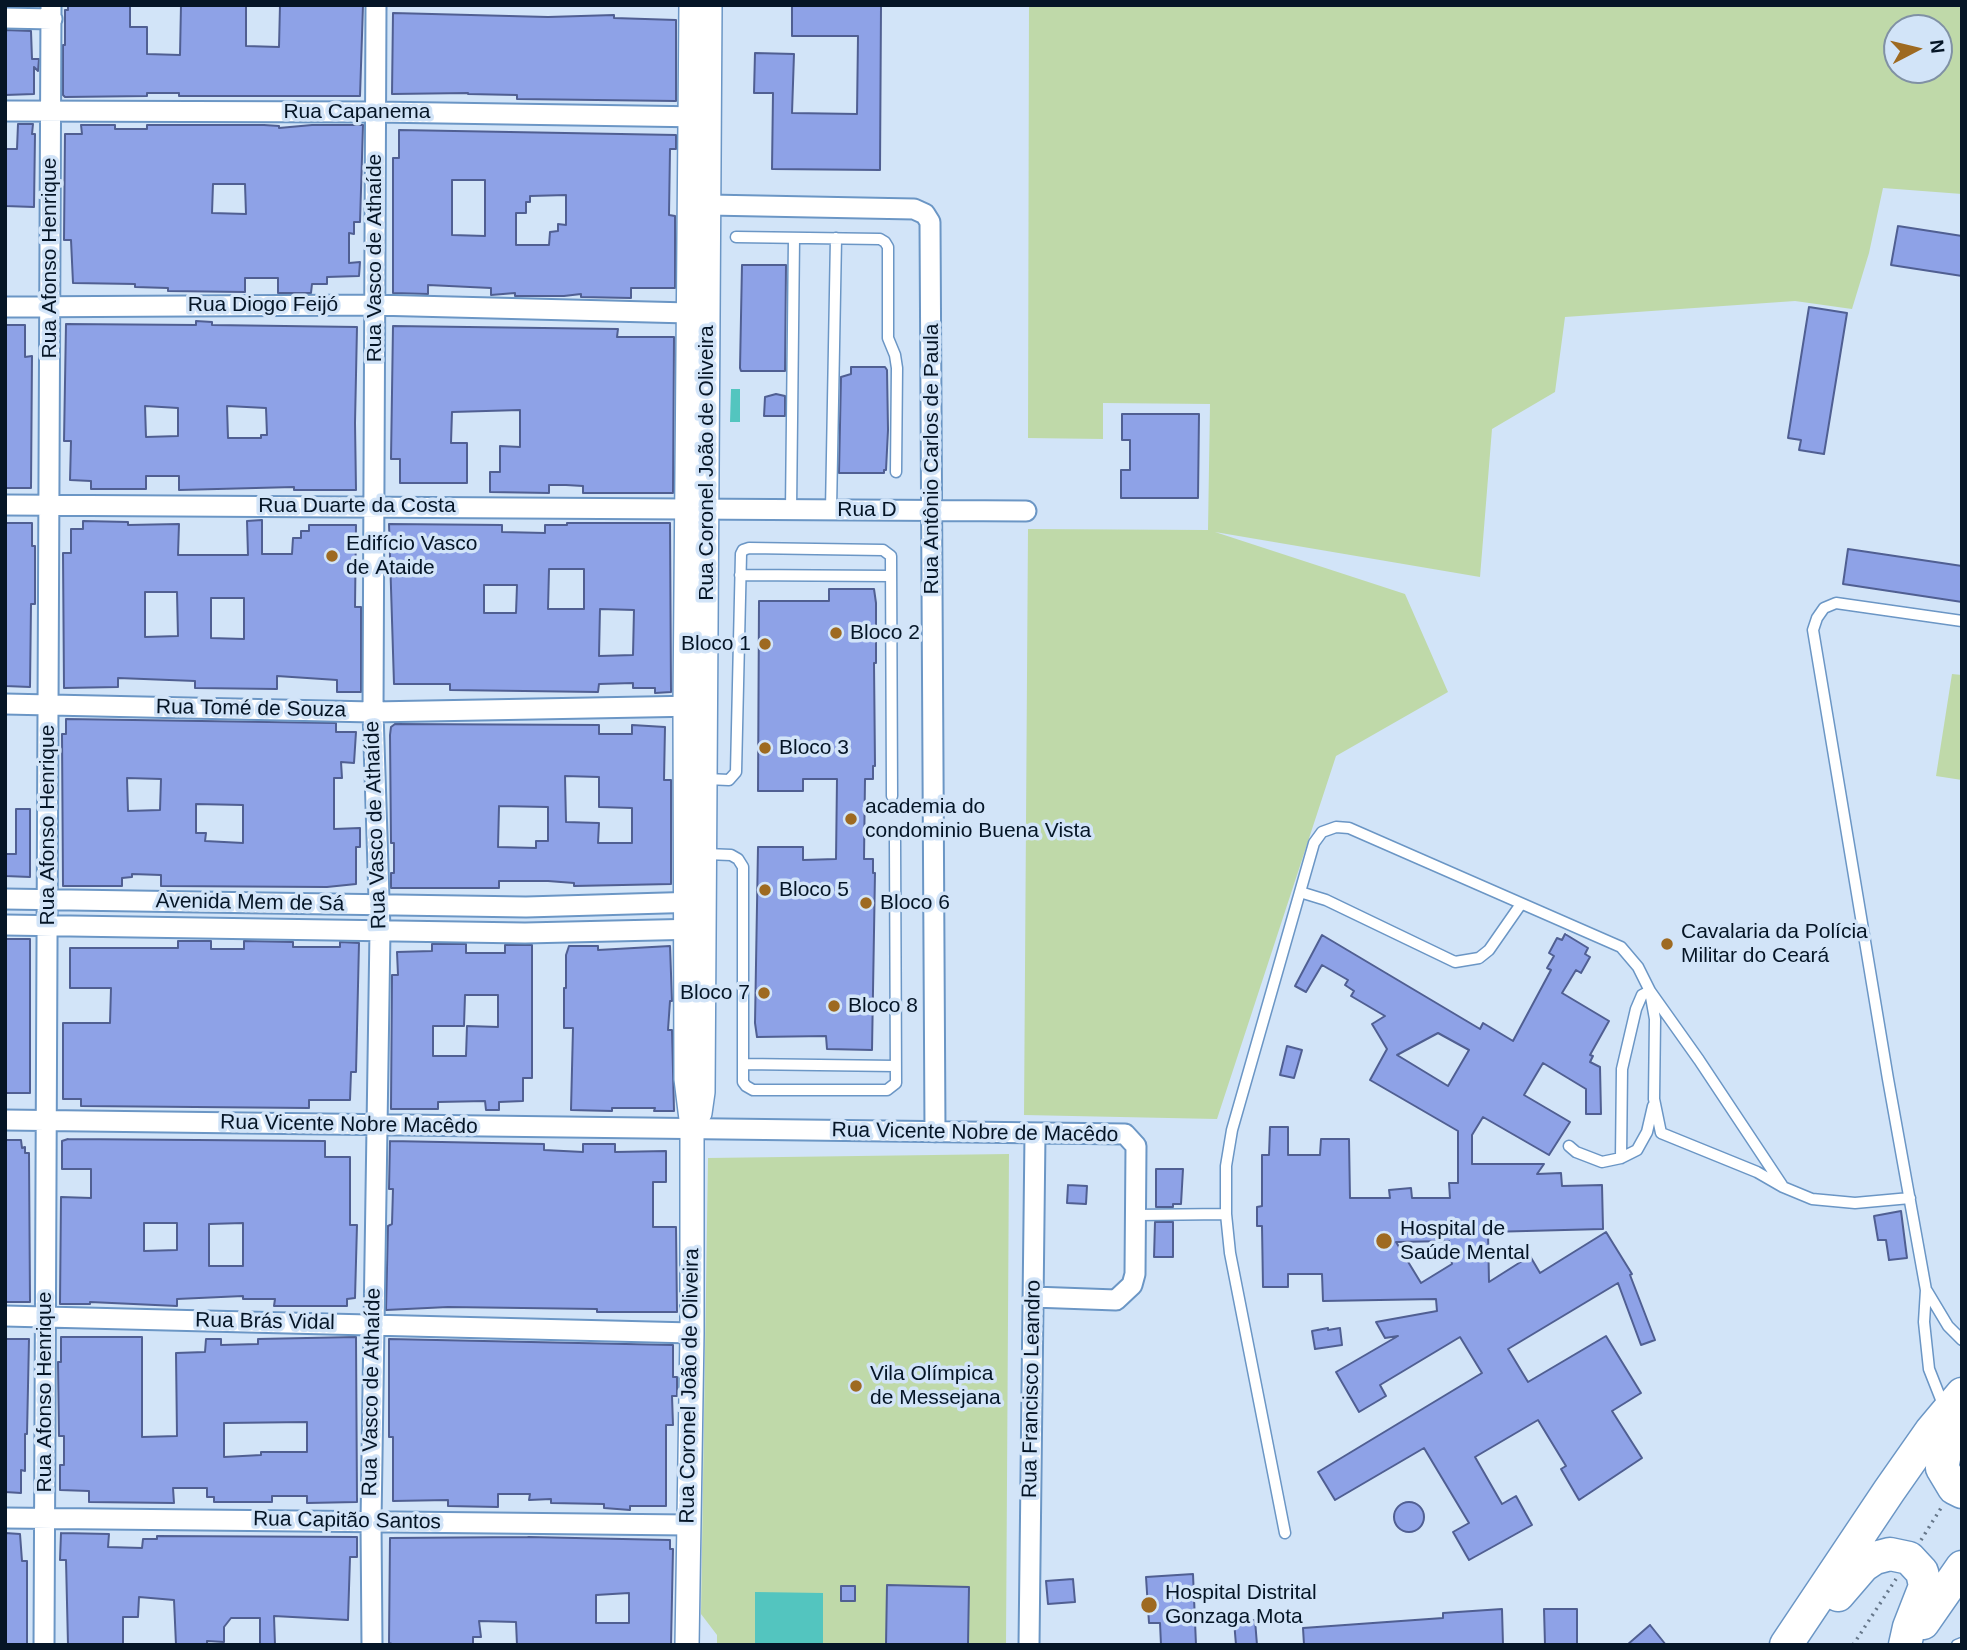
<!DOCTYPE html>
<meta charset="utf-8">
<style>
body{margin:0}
#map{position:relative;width:1967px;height:1650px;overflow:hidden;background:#d2e4f8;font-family:Arial,sans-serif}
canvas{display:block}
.frame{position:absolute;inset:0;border:7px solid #051526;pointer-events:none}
.north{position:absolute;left:1883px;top:14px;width:70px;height:70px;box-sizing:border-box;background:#d2e4f8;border:2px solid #8091a4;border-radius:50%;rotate:83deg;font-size:19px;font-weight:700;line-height:28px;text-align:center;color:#051526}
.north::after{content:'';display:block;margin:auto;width:24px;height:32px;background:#9e6a21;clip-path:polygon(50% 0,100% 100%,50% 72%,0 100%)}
</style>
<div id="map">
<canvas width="1967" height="1650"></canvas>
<div class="frame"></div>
<div class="north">N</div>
</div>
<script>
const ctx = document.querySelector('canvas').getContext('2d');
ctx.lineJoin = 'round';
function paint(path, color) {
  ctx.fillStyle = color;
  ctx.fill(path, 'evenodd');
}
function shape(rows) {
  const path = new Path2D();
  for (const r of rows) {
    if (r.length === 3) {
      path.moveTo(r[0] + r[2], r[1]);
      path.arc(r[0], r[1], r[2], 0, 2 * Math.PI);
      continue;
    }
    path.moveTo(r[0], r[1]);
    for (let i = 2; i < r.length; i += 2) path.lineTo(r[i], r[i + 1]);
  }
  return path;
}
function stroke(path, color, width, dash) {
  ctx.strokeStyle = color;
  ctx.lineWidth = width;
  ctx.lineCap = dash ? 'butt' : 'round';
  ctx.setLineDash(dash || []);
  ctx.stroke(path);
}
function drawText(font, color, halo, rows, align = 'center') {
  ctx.font = font + ' Arial,sans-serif';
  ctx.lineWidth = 7;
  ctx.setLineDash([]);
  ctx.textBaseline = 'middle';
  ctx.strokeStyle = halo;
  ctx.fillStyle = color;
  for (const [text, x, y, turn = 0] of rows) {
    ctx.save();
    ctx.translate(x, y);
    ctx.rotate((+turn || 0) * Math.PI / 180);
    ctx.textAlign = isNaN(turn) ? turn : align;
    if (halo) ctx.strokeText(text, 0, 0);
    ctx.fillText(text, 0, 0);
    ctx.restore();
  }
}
const green = shape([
 [1029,5,1962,5,1962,194,1883,188,1869,253,1852,309,1795,301,1565,317,1555,392,1492,429,1480,577,1215,532,1405,594,1448,692,1336,756,1217,1119,1024,1115,1028,529,1208,530,1210,404,1103,403,1103,439,1028,438],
 [1897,28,1939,28,1939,70,1897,70],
 [1952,674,1962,675,1962,780,1936,776],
 [1009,1154,1006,1645,717,1645,717,1635,701,1614,708,1158]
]);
const water = shape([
 [731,389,740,389,740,422,730,422],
 [755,1592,823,1593,823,1645,755,1645]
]);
const building = shape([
 [68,5,130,5,130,27,147,27,147,54,180,55,181,5,246,5,246,46,279,47,280,5,363,5,360,96,179,96,179,93,147,93,147,96,65,97,63,95,63,45,65,45,65,10,68,10,68,5],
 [792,5,881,5,880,170,772,169,773,93,754,93,755,53,794,54,792,113,857,114,858,36,792,36,792,5],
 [393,13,548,17,614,15,614,18,676,20,676,101,517,99,517,95,468,94,468,93,392,94,393,13],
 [5,30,31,31,32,59,39,59,38,71,34,67,34,94,5,95,5,30],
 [18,124,33,124,32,134,35,134,34,207,5,206,5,149,17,149,18,124],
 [81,125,115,125,115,129,147,129,147,125,264,125,279,126,279,128,312,125,363,125,360,222,354,222,354,234,349,233,349,263,360,262,359,276,327,277,327,284,312,284,311,293,278,293,278,278,245,278,245,292,168,291,168,288,135,287,135,284,73,283,71,240,64,240,65,134,82,134,81,125],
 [213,184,245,184,246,214,212,213,213,184],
 [399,130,676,135,676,149,670,149,669,215,675,216,675,288,631,288,631,298,581,297,581,294,564,296,515,296,515,293,491,295,491,288,428,285,428,294,393,293,393,158,399,158,399,130],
 [452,180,485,180,485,236,452,235,452,180],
 [566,195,566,225,558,224,558,231,550,232,549,245,516,245,516,213,526,213,526,202,530,202,530,196,566,195],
 [1898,226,1962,236,1962,276,1891,265,1898,226],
 [742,265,786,265,785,371,741,371,740,368,742,265],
 [1809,307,1847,313,1824,454,1799,450,1801,440,1788,438,1809,307],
 [196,321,212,322,212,325,357,327,355,423,356,490,294,490,294,487,179,490,179,476,146,476,146,489,91,489,91,481,70,480,71,441,64,441,66,324,196,325,196,321],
 [145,406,178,408,178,436,146,437,145,406],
 [227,406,266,408,267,435,261,435,261,438,228,438,227,406],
 [5,325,25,325,25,357,32,356,31,488,5,488,5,325],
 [393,326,618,329,617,337,674,337,673,493,583,493,583,486,566,485,549,485,549,493,490,492,490,472,500,472,500,446,520,447,520,410,452,412,451,443,467,443,467,483,400,483,400,459,391,459,393,326],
 [851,367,885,367,887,370,888,430,886,470,884,470,884,473,839,473,841,377,851,374,851,367],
 [776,394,785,396,785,416,764,416,765,397,776,394],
 [1122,414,1199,414,1198,498,1121,498,1121,470,1130,470,1130,440,1122,440,1122,414],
 [262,520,262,554,292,554,293,538,301,538,301,531,309,531,309,525,356,525,355,607,361,607,361,692,337,692,337,680,277,676,277,689,195,688,195,681,118,678,118,687,64,688,63,553,71,553,71,529,83,529,83,521,128,522,128,525,179,524,178,555,248,555,247,521,262,520],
 [145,592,177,592,178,636,145,637,145,592],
 [211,598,244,598,244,639,211,638,211,598],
 [5,523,32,523,32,546,35,546,35,604,31,604,30,687,5,686,5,523],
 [567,523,670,523,671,692,655,693,655,688,633,688,633,683,599,684,598,692,450,690,450,684,394,684,389,524,502,525,502,532,545,533,545,525,567,525,567,523],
 [549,569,584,569,584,609,548,609,549,569],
 [484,585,517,585,516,613,484,613,484,585],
 [600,609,634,610,633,655,599,656,600,609],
 [1848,549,1962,566,1962,602,1843,584,1848,549],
 [829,589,874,589,876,603,876,663,874,663,875,766,873,766,873,779,865,779,864,859,873,859,873,873,875,873,872,1050,827,1049,826,1036,757,1037,755,1023,758,847,803,847,803,860,836,859,837,779,803,779,803,791,758,791,759,601,829,601,829,589],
 [66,719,336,723,336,732,356,732,354,763,341,762,342,778,334,778,334,829,360,828,360,847,356,847,356,884,327,887,161,886,161,875,132,874,132,877,122,878,122,886,63,886,62,734,66,734,66,719],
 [127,778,161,779,160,810,128,811,127,778],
 [196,804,243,805,243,843,205,841,206,833,196,833,196,804],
 [395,724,599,725,599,734,632,734,632,725,665,727,664,780,671,780,671,884,574,886,574,883,548,881,499,881,499,888,391,888,391,873,394,873,394,843,391,843,390,735,391,727,395,724],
 [565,776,599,777,599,807,632,808,632,843,598,843,599,823,566,822,565,776],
 [499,806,548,807,548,841,536,841,536,848,498,847,499,806],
 [16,809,30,809,30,877,5,876,5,854,16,854,16,809],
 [1565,934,1588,948,1585,954,1590,957,1581,973,1576,970,1562,993,1609,1021,1590,1055,1593,1056,1590,1062,1600,1067,1601,1114,1586,1114,1586,1089,1543,1063,1524,1095,1570,1122,1549,1155,1483,1117,1472,1135,1472,1164,1544,1164,1537,1174,1561,1173,1562,1186,1602,1185,1603,1229,1488,1232,1489,1282,1530,1256,1540,1273,1606,1232,1632,1274,1630,1275,1655,1340,1641,1345,1618,1283,1508,1349,1528,1382,1606,1336,1641,1393,1612,1411,1642,1458,1579,1500,1561,1469,1566,1466,1538,1420,1475,1457,1502,1504,1516,1496,1532,1525,1469,1560,1453,1532,1469,1523,1424,1448,1335,1500,1318,1472,1482,1373,1460,1337,1380,1385,1386,1396,1359,1412,1336,1372,1398,1336,1385,1338,1376,1322,1437,1311,1436,1299,1323,1301,1322,1274,1288,1274,1288,1287,1263,1287,1262,1226,1257,1226,1257,1207,1262,1206,1262,1155,1269,1155,1270,1127,1288,1127,1288,1155,1320,1155,1321,1139,1349,1139,1350,1198,1390,1198,1389,1190,1411,1188,1412,1198,1450,1198,1449,1183,1458,1183,1458,1131,1370,1080,1387,1049,1372,1024,1385,1016,1351,996,1354,991,1345,985,1348,980,1322,965,1306,992,1295,986,1322,935,1480,1029,1483,1023,1513,1041,1551,970,1547,968,1554,956,1549,953,1557,938,1562,940,1565,934],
 [1438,1033,1469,1050,1448,1086,1397,1055,1438,1033],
 [1449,1241,1452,1264,1421,1283,1396,1242,1449,1241],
 [5,939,30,939,30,1093,5,1093,5,939],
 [178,941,211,941,211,949,244,949,244,941,293,942,293,947,340,947,340,942,359,943,356,1072,351,1072,350,1100,309,1100,309,1108,81,1106,81,1099,63,1099,63,1023,110,1023,111,988,70,988,70,948,178,948,178,941],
 [432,944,466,944,466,953,505,953,505,945,532,945,532,1078,523,1078,523,1101,499,1102,499,1110,486,1110,485,1101,438,1102,438,1109,391,1109,392,975,398,975,397,952,432,951,432,944],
 [465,995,498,995,498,1027,467,1026,466,1056,433,1056,433,1026,464,1026,465,995],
 [569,946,598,946,598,950,670,946,672,1001,670,1001,668,1030,672,1030,674,1111,654,1111,655,1108,612,1108,612,1111,571,1110,573,1028,564,1028,564,988,566,988,566,955,569,946],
 [1287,1046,1302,1050,1294,1078,1280,1075,1287,1046],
 [68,1139,325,1141,325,1157,350,1157,350,1225,357,1225,355,1298,347,1299,347,1306,274,1306,275,1299,243,1299,243,1296,177,1299,177,1306,90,1302,90,1304,60,1304,61,1197,91,1198,91,1169,62,1169,62,1141,68,1139],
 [144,1223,177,1223,177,1250,144,1251,144,1223],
 [243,1223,243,1266,209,1266,209,1224,243,1223],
 [5,1140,21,1140,22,1148,25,1147,25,1153,29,1153,30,1302,5,1302,5,1140],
 [390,1141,544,1144,544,1150,583,1152,583,1144,615,1144,615,1152,666,1151,666,1182,653,1182,653,1227,676,1227,677,1312,597,1312,597,1309,448,1307,386,1310,388,1226,392,1224,393,1189,389,1189,390,1141],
 [1156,1169,1183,1169,1181,1204,1173,1204,1173,1207,1156,1207,1156,1169],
 [1068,1185,1087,1186,1086,1204,1067,1203,1068,1185],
 [1901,1211,1907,1258,1889,1260,1886,1240,1878,1240,1874,1216,1901,1211],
 [1155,1222,1173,1222,1173,1257,1154,1257,1155,1222],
 [1328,1328,1328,1330,1340,1328,1342,1345,1315,1349,1312,1331,1328,1328],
 [61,1337,142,1337,142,1437,177,1436,176,1353,205,1352,206,1339,221,1339,221,1345,258,1344,258,1339,356,1337,357,1502,307,1503,307,1496,272,1496,272,1502,214,1502,214,1497,207,1497,207,1488,173,1488,174,1503,89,1502,89,1491,60,1490,60,1465,64,1465,64,1436,59,1436,58,1362,61,1362,61,1337],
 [307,1422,307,1452,261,1452,261,1455,224,1457,224,1423,307,1422],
 [5,1339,29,1339,27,1434,25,1434,25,1471,21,1470,21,1493,5,1492,5,1339],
 [389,1339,673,1345,673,1377,677,1377,677,1396,672,1396,673,1425,666,1425,666,1506,630,1506,630,1510,604,1508,604,1504,551,1503,551,1499,529,1500,530,1494,498,1494,498,1507,448,1506,448,1500,393,1501,393,1437,389,1437,389,1339],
 [1409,1517,15],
 [5,1533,20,1534,22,1561,27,1561,27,1645,5,1645,5,1533],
 [61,1533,109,1534,108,1547,142,1548,143,1539,157,1539,157,1536,357,1537,357,1557,350,1557,348,1620,274,1616,275,1645,260,1645,260,1618,231,1618,224,1627,224,1642,207,1641,207,1645,176,1645,174,1600,139,1597,138,1617,123,1617,123,1645,68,1645,66,1560,60,1560,61,1533],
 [528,1537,670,1540,670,1549,673,1549,671,1645,517,1645,516,1622,479,1621,481,1637,473,1637,473,1645,395,1645,389,1643,390,1538,528,1537],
 [629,1593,629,1623,596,1623,596,1595,629,1593],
 [1193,1574,1196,1645,1161,1645,1160,1623,1149,1623,1146,1577,1193,1574],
 [1073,1579,1075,1602,1048,1604,1046,1581,1073,1579],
 [887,1585,969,1587,968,1645,886,1645,887,1585],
 [841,1586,855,1586,855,1601,841,1601,841,1586],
 [1502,1609,1503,1645,1304,1645,1303,1628,1443,1618,1443,1613,1502,1609],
 [1544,1609,1577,1609,1577,1645,1545,1645,1544,1609],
 [1255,1620,1257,1645,1236,1645,1234,1621,1255,1620],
 [1650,1625,1666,1645,1627,1645,1650,1625]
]);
const path = shape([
 [1921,1540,1941,1508],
 [1853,1645,1896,1579]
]);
const service = shape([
 [736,237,880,239,885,242,888,247,888,338,895,355,897,368,896,472],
 [791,510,794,238],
 [831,510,836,238],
 [740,575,891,576],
 [706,779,729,780,736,772,741,554,743,550,749,548,883,550,891,556,892,796],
 [706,854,731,855,738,859,743,867,743,1082,746,1086,753,1090,887,1090,896,1083,895,841],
 [1300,892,1326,900,1455,962,1479,958,1489,950,1521,904],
 [743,1064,895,1066],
 [1569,1146,1576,1152,1602,1162,1621,1158,1637,1150,1647,1132,1653,1106],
 [1621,1158,1622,1069,1636,1009,1642,995,1650,991,1699,1060,1782,1185],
 [1136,1215,1226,1214],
 [1927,1291,1948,1326,1962,1340],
 [1944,1407,1929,1369,1924,1322,1926,1290,1888,1079,1813,630,1817,618,1824,608,1836,603,1962,621],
 [1285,1533,1230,1253,1226,1214,1226,1166,1232,1130,1314,843,1322,832,1336,827,1349,828,1621,947,1638,967,1650,991,1655,1019,1654,1099,1661,1133,1757,1172,1783,1187,1812,1199,1855,1203,1910,1198],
 [1957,1645,1962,1643]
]);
const minor = shape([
 [5,18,52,19],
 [5,111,376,112,704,117],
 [709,205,914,209,925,214,930,222,935,1132],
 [5,307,374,305,689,313],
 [5,505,1026,511],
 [5,704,373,712,698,706],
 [5,899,526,907,700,902],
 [5,925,525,933,701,929],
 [5,1120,1125,1134,1136,1146,1135,1274,1132,1285,1116,1300,1033,1297],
 [5,1316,692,1333],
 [5,1518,689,1525],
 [44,1645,51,5],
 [372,1645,371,1522,380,930,373,712,376,5],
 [1029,1645,1035,1134]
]);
const tertiary = shape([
 [695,1122,700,1113,703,1092,710,5],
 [687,1645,692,1333,692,1127,686,1079,685,707,691,5]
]);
const trunk = shape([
 [1960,1412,1948,1439,1942,1468,1954,1488,1962,1492],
 [1838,1595,1863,1566,1875,1558,1890,1554,1909,1558,1922,1572,1925,1586,1909,1627,1905,1645],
 [1923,1623,1962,1567],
 [1786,1645,1889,1491,1931,1431,1962,1394]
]);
const markers = [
 [332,556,7,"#9e6a21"],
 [836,633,7,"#9e6a21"],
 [765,644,7,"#9e6a21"],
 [765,748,7,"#9e6a21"],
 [851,819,7,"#9e6a21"],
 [765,890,7,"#9e6a21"],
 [866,903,7,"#9e6a21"],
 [1667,944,7,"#9e6a21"],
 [764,993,7,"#9e6a21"],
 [834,1006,7,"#9e6a21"],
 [1384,1241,9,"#9e6a21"],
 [856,1386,7,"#9e6a21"],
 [1149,1605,9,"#9e6a21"]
];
const streetNames = [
 ["Rua Capanema",357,112],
 ["Rua Afonso Henrique",50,258,-90],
 ["Rua Vasco de Athaíde",375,258,-90],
 ["Rua Diogo Feijó",263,305],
 ["Rua Antônio Carlos de Paula",932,459,-90],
 ["Rua Coronel João de Oliveira",707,463,-90],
 ["Rua Duarte da Costa",357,506],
 ["Rua D",867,510],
 ["Rua Tomé de Souza",251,709,1],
 ["Rua Afonso Henrique",48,825,-90],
 ["Rua Vasco de Athaíde",376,825,-92],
 ["Avenida Mem de Sá",250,903,1],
 ["Rua Vicente Nobre Macêdo",349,1125,1],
 ["Rua Vicente Nobre de Macêdo",975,1133,1],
 ["Rua Brás Vidal",265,1322,1],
 ["Rua Coronel João de Oliveira",690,1386,-89],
 ["Rua Francisco Leandro",1032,1389,-89],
 ["Rua Afonso Henrique",45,1392,-90],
 ["Rua Vasco de Athaíde",372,1392,-89],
 ["Rua Capitão Santos",347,1521,1]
];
const poiNames = [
 ["Edifício Vasco",346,544],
 ["de Ataide",346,568],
 ["Bloco 2",850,633],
 ["Bloco 1",751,644,"right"],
 ["Bloco 3",779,748],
 ["academia do",865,807],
 ["condominio Buena Vista",865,831],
 ["Bloco 5",779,890],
 ["Bloco 6",880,903],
 ["Cavalaria da Polícia",1681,932],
 ["Militar do Ceará",1681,956],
 ["Bloco 7",750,993,"right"],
 ["Bloco 8",848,1006],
 ["Hospital de",1400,1229],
 ["Saúde Mental",1400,1253],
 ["Vila Olímpica",870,1374],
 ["de Messejana",870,1398],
 ["Hospital Distrital",1165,1593],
 ["Gonzaga Mota",1165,1617]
];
paint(green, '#bfd9a9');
paint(water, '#53c5bf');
paint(building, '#8ea2e7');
stroke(building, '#505f92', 2);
stroke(service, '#6b96c5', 13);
stroke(minor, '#6b96c5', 23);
stroke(tertiary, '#6b96c5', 26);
stroke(trunk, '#6b96c5', 35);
stroke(path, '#66778a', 3.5, [2, 5]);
stroke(service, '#fff', 10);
stroke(minor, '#fff', 19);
stroke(tertiary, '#fff', 23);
stroke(trunk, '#fff', 32);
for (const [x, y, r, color] of markers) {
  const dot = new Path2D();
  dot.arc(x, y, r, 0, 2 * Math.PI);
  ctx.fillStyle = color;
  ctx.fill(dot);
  stroke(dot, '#d2e4f8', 2.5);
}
drawText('21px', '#051526', '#d2e4f8', streetNames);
drawText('21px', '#051526', '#d2e4f8', poiNames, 'left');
</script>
